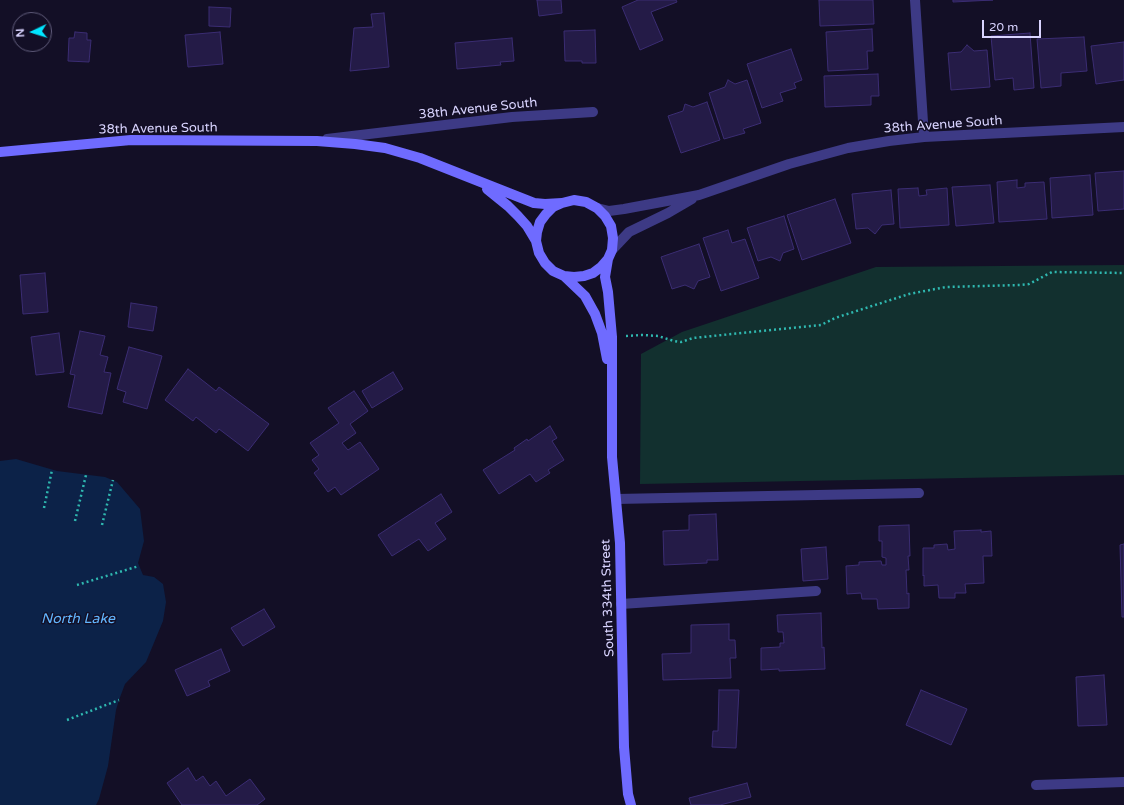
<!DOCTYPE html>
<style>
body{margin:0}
#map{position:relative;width:1124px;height:805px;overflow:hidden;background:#130f26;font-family:"Varela Round",sans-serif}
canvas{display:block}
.north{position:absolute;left:12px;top:12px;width:40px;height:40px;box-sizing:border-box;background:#130f26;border:1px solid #625e7d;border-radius:50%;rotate:266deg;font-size:11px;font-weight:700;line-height:16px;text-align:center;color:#d9d4ff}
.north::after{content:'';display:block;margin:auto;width:14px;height:18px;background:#00e5ff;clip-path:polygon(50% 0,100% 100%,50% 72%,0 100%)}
.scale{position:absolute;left:982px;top:20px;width:59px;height:18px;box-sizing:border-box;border:2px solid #d9d4ff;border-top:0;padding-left:5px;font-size:12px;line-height:14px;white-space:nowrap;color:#d9d4ff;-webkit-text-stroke:3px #130f26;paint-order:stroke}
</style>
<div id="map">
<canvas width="1124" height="805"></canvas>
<div class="north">N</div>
<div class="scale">20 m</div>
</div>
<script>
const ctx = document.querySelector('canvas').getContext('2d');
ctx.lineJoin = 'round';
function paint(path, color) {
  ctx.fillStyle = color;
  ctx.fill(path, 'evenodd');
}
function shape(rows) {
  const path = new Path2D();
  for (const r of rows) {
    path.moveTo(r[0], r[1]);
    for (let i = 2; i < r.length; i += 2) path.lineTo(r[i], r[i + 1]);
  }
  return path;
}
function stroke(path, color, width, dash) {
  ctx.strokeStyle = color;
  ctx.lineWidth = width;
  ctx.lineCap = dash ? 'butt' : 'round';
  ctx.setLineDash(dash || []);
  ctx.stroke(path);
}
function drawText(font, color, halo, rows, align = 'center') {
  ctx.font = font + ' "Varela Round",sans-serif';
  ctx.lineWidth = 3;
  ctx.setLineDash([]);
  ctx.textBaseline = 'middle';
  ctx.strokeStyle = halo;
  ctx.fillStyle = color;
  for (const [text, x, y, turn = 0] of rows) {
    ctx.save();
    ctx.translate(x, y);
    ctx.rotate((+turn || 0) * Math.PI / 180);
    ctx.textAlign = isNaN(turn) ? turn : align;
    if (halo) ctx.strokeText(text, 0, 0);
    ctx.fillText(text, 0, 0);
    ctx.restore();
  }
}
const green = shape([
 [1124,265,1124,475,640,484,641,354,682,332,876,267]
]);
const water = shape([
 [16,459,57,471,105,477,117,482,140,509,144,541,138,563,143,575,154,577,163,584,166,602,163,621,146,662,125,684,119,700,116,710,108,766,99,799,96,805,0,805,0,461]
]);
const building = shape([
 [537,0,561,0,562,13,539,16,537,0],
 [638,0,676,0,677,2,651,12,663,40,640,50,622,7,638,0],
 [819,0,873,0,874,24,820,26,819,0],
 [953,0,993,0,953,2,953,0],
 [209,7,231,8,230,27,209,26,209,7],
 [384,13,389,67,350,71,354,28,373,27,371,14,384,13],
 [872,29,873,51,867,51,868,69,828,71,826,32,872,29],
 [595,30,596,63,582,63,582,61,565,61,564,31,595,30],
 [75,32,87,33,87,40,91,40,89,62,68,61,69,38,74,38,75,32],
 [220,32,223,64,188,67,185,35,220,32],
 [1030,33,1034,88,1014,90,1013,78,995,80,991,36,1030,33],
 [1084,37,1087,71,1061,73,1061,86,1041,88,1037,39,1084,37],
 [512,38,514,61,500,62,501,65,457,69,455,43,512,38],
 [1124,42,1124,80,1096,84,1091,46,1124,42],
 [967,45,974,51,987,50,990,87,951,90,948,53,961,52,967,45],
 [791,49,802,80,794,83,796,88,780,93,783,101,762,108,747,64,791,49],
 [878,74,879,96,871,96,871,105,825,107,824,76,878,74],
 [728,80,735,84,747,80,761,123,743,129,745,133,724,139,709,93,725,87,728,80],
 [707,102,720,140,681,153,668,116,683,111,685,104,693,107,707,102],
 [1124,171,1124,209,1098,211,1095,173,1124,171],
 [1090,175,1093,215,1052,218,1050,178,1090,175],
 [1017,180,1017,188,1025,187,1025,183,1044,182,1047,219,999,222,997,182,1017,180],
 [990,185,994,223,956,226,952,187,990,185],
 [918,188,919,196,927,195,926,190,947,188,949,225,900,228,898,189,918,188],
 [891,190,894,224,882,225,875,234,868,228,856,229,852,194,891,190],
 [835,199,851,243,802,260,787,215,835,199],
 [784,216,794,249,783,253,780,261,771,257,758,261,747,228,784,216],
 [728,230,732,243,745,239,759,278,721,291,703,238,728,230],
 [699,244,710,277,698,281,694,289,685,285,672,289,661,257,699,244],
 [45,273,48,312,23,314,20,275,45,273],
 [131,303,157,307,153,331,128,327,131,303],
 [80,331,105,336,100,355,108,357,104,372,111,373,102,414,68,407,75,375,70,374,80,331],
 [59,333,64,372,36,375,31,337,59,333],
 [129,347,162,356,147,409,123,402,126,392,117,389,129,347],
 [188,369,216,391,219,387,269,424,248,451,219,429,216,433,196,417,193,421,165,400,188,369],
 [393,372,403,389,372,408,362,391,393,372],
 [354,391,368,411,350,424,356,433,342,443,348,450,360,442,379,469,341,495,335,487,328,492,314,473,319,469,312,460,319,455,310,443,339,423,328,408,354,391],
 [550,426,557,438,552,441,564,460,548,470,550,473,536,482,530,474,499,494,483,470,515,450,514,448,527,439,528,441,550,426],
 [441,494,452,512,435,523,446,539,428,551,419,539,392,556,378,535,441,494],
 [716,514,718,560,707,560,707,563,664,565,663,531,689,530,689,515,716,514],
 [909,525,910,556,908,556,909,570,906,570,907,594,909,593,909,608,878,609,877,599,862,599,861,593,847,594,846,566,859,565,859,562,881,561,882,565,886,565,886,558,882,557,882,541,879,541,879,526,909,525],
 [981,530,981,532,991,531,992,556,983,556,984,583,965,584,966,593,955,593,955,598,939,598,938,585,924,586,924,575,923,576,923,548,934,548,934,545,947,544,948,550,955,549,954,531,981,530],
 [1124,544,1124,617,1122,617,1120,545,1124,544],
 [826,547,828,579,803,581,801,549,826,547],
 [264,609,275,627,243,646,231,628,264,609],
 [821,613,822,648,824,647,825,669,779,671,779,669,761,670,761,648,780,647,780,643,784,643,783,632,778,632,777,615,821,613],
 [729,624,729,640,735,640,736,658,730,658,731,678,663,680,662,654,691,653,691,625,729,624],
 [221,649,230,671,208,681,210,686,187,696,175,670,221,649],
 [1104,675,1107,725,1078,726,1076,677,1104,675],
 [719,690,739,690,736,748,712,747,713,731,718,731,719,690],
 [921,690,967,709,951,745,906,725,921,690],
 [188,768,196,781,203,776,210,786,216,781,226,796,250,779,265,799,257,805,182,805,167,783,188,768],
 [747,783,751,797,720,805,691,805,689,798,747,783]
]);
const path = shape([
 [626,336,642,335,658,336,674,341,681,342,693,338,821,325,835,318,909,294,946,287,1020,285,1029,284,1052,272,1124,273],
 [44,508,52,470],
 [75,521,86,475],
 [102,525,113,480],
 [77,585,139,566],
 [67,720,119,700]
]);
const lane = shape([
 [616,499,919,493],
 [621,604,816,591]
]);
const street = shape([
 [915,0,924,137],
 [327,139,512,117,593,112],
 [597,208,609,211,624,209,699,195,789,164,848,148,889,141,924,137,1124,127],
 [612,250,629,232,668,213,692,199],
 [1036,785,1124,782]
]);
const secondary = shape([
 [0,152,131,140,317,141,355,144,385,148,420,158,534,203,545,204,562,203],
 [487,189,508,206,518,216,527,226,536,241],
 [608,259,605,277,608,292,612,337,612,457,620,543,624,747,628,794,631,805],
 [564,276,574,277,584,276,593,273,601,267,608,259,612,250,613,238,611,226,605,216,597,208,586,202,574,200,562,203,553,207,546,214,540,222,537,232,536,241,539,253,545,263,553,271,564,276,585,296,595,314,602,333,607,359]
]);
const streetNames = [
 ["38th Avenue South",478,109,-6],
 ["38th Avenue South",943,125,-4],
 ["38th Avenue South",158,129,-1],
 ["South 334th Street",608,598,-92]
];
const waterNames = [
 ["North Lake",78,619]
];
paint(green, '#12302f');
paint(water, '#0c2248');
paint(building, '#241b47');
stroke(building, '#3b2d73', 1);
stroke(path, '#2fb8b0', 2.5, [2, 3]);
stroke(lane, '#3d3a85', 10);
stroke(street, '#3d3a85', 10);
stroke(secondary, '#6f6bff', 10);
drawText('13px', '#d9d4ff', '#130f26', streetNames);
drawText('italic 14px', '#62b6ff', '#130f26', waterNames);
</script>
